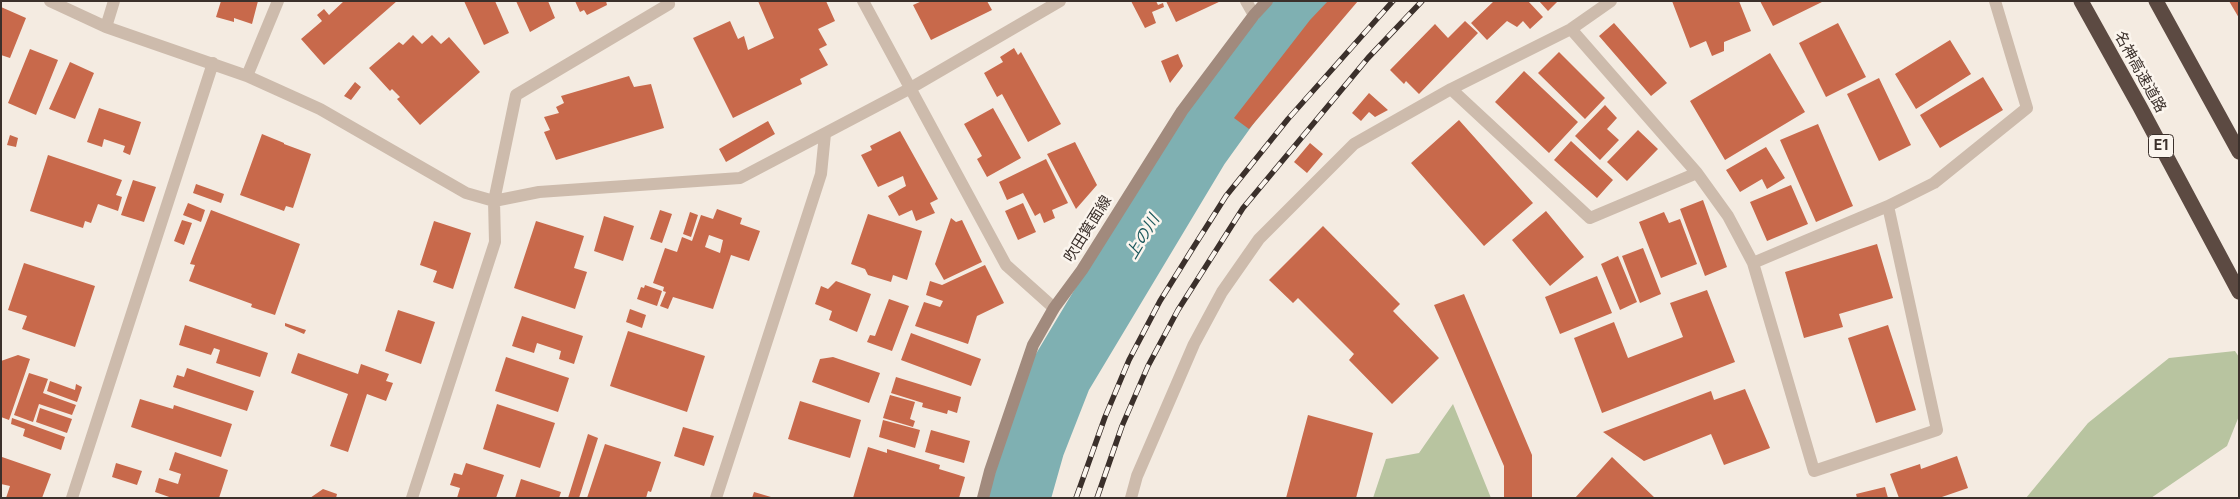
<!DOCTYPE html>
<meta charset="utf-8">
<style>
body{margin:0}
#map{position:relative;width:2240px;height:499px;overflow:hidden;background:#f4ebe1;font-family:Inter,sans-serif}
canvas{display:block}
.frame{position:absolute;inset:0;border:2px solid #3b302b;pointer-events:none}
</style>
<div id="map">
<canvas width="2240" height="499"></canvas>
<div class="frame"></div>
</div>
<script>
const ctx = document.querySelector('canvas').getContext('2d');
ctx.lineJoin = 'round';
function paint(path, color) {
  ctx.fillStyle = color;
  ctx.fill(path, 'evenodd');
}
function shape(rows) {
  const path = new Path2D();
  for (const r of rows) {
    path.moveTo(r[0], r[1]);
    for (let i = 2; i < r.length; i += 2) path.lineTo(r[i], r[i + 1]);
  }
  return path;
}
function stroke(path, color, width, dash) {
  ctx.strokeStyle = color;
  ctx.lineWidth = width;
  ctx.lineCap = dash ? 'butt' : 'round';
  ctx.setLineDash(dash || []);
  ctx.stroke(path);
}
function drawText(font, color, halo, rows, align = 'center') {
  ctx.font = font + ' Inter,"Noto Sans JP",sans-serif';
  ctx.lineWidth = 5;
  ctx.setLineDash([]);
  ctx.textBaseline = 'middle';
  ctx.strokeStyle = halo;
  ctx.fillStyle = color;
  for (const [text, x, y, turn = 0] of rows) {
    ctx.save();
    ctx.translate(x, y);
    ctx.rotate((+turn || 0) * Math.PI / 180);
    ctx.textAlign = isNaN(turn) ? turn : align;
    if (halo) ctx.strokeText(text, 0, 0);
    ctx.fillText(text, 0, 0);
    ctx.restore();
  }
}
const green = shape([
 [2235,351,2239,357,2239,416,2227,446,2151,498,2026,498,2088,423,2169,358],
 [1453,404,1491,498,1373,498,1386,459,1419,453]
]);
const river = shape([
 [1018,498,1033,445,1060,376,1198,146,1269,47,1312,1]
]);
const building = shape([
 [221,1,258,1,252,24,234,18,234,22,216,17],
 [344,1,397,1,324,65,301,39,322,21,317,15,324,9,329,15],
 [464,1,495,1,509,33,484,45],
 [516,1,548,1,555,18,530,32],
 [575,1,606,1,607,5,587,15,584,10,580,12],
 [758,1,826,1,835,21,818,29,827,45,819,49,828,65,800,79,802,84,733,118,693,38,730,21,738,39,744,36,748,50,774,38],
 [922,1,987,1,992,10,931,40,913,5],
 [1131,1,1156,1,1158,5,1163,3,1164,7,1152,12,1156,23,1145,28],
 [1166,1,1221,1,1176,22],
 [1328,1,1358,1,1249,129,1234,118,1310,20],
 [1494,1,1528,1,1543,17,1530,29,1523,21,1517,27,1507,21,1487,40,1471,23],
 [1539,1,1558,1,1548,11],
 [1672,1,1739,1,1751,31,1724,42,1724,51,1712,56,1706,41,1690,48],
 [1760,1,1824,1,1773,26],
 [2229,1,2239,1,2239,18],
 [1,7,26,18,10,58,1,55],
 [1465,21,1478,33,1419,94,1406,81,1404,84,1390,70,1435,24,1448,38],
 [1614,23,1667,83,1651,96,1599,36],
 [1838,23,1866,77,1826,97,1799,43],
 [413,35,422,44,432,35,441,44,449,37,480,72,420,125,397,99,400,97,392,89,390,91,369,68,399,42,403,45],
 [1950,40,1971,74,1916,109,1895,74],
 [1014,48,1018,55,1021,52,1061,124,1028,142,1002,94,997,97,984,73,1003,62,1000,57],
 [30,49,58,60,36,115,8,103],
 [1559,52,1605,98,1585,119,1538,73],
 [1770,53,1805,112,1725,160,1690,101],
 [1178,54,1183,66,1170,83,1161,61],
 [70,62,94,73,75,119,49,109],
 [1524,71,1578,122,1549,153,1495,102],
 [629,76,634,87,651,84,664,128,556,160,544,132,550,130,544,117,559,113,556,107,564,103,561,96],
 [1983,77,2003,110,1940,148,1920,115],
 [1879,78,1911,145,1879,161,1847,94],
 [355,82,361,87,351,100,344,96],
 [1369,93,1388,110,1375,117,1369,112,1361,121,1352,113],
 [1605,105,1617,118,1607,129,1619,140,1600,160,1575,136],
 [99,108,141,122,130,155,123,152,125,146,104,139,102,147,87,142],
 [993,108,1021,158,987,177,977,159,982,156,964,124],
 [1459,120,1533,203,1484,246,1411,163],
 [768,121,775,134,726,162,719,149],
 [1818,124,1853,206,1816,222,1780,140],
 [1638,130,1658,149,1627,181,1607,162],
 [900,131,938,199,930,203,935,213,916,221,912,210,899,216,888,196,906,186,903,176,878,187,861,155,872,150,870,146],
 [262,134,284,143,284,144,311,154,293,208,286,206,284,211,240,195],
 [10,135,18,138,16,147,7,145],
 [1571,141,1613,180,1597,198,1554,160],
 [1075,142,1097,185,1076,209,1047,154],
 [1310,143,1323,154,1307,173,1294,162],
 [1766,147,1785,178,1767,189,1762,179,1740,192,1726,170],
 [48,155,122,180,116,195,122,197,118,211,98,204,91,223,85,221,83,228,30,211],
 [1046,159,1068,203,1052,210,1055,218,1044,223,1040,213,1035,216,1023,193,1007,200,999,182],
 [133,180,156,187,144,222,121,215],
 [196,184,224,194,221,203,193,193],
 [1791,185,1808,224,1767,241,1750,202],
 [1703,200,1727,267,1705,276,1680,209],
 [188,203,205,210,201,222,183,215],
 [1023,203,1036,232,1018,240,1005,211],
 [717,209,742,218,740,224,760,231,749,261,731,255,713,309,673,297,668,309,660,306,666,292,663,291,664,287,653,283,665,248,677,252,682,237,692,241,701,215,713,219],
 [709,235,723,240,720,253,705,247],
 [211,210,300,244,275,315,251,307,252,304,189,281,195,265,190,264],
 [660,210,672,214,662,243,650,239],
 [1546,211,1584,257,1550,286,1512,240],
 [690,212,698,215,691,237,683,234],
 [1664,212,1669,223,1680,219,1697,264,1661,278,1639,222],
 [868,214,922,231,907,280,893,275,891,282,868,275,865,269,851,264],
 [604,216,634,226,623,261,594,251],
 [951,218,956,222,962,220,982,262,944,280,935,264],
 [182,220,192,223,184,245,174,241],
 [434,221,471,233,453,289,433,282,437,271,420,265],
 [536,221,584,236,574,268,587,272,575,309,514,288],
 [1323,226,1400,304,1393,311,1439,358,1392,404,1349,360,1354,354,1298,298,1293,303,1269,280],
 [1877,244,1893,298,1839,314,1843,327,1804,338,1785,272],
 [1643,248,1661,294,1640,303,1622,256],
 [1618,256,1637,302,1620,310,1601,264],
 [24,263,95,286,75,347,22,329,27,316,8,310],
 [985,265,1004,303,977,316,968,344,915,326,924,302,940,307,943,301,926,295,930,281,942,285],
 [1597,276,1612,313,1560,334,1545,297],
 [836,281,871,294,857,332,829,320,832,311,815,304,821,286,828,289],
 [645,285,662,291,657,306,637,299,641,287,644,288],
 [1707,290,1735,362,1602,413,1574,338,1614,322,1628,358,1683,337,1670,303],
 [1464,294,1532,455,1532,498,1504,498,1504,466,1434,305],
 [889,299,909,306,892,351,867,342,870,335,875,336],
 [630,309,646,315,642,328,626,322],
 [398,310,435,322,421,364,385,351],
 [522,316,583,336,574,364,559,359,561,351,537,343,534,353,512,346],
 [285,323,306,330,304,334,285,326],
 [185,325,268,353,260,377,216,363,220,350,214,348,211,355,179,345],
 [1888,325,1916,410,1876,423,1848,338],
 [628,331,705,356,687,412,610,386],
 [911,333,981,359,971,386,901,360],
 [298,353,358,374,361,364,389,374,386,381,393,383,386,401,367,394,348,452,330,446,348,394,291,373],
 [18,355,30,359,9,420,1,417,1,361],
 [506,357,569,378,558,412,495,391],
 [833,357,880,373,869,403,812,382,820,359],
 [187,368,254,391,247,411,173,387,177,375,184,377],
 [29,373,48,379,43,393,76,405,72,415,39,404,33,422,14,415],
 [896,377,961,397,957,413,948,410,947,414,922,407,923,403,891,393],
 [50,381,75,390,76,384,82,387,77,402,47,391],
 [1745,389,1770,448,1724,465,1711,434,1644,461,1603,432,1711,391,1714,400],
 [890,395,915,402,910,419,915,421,913,427,883,418],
 [140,399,173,409,174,405,232,424,221,457,131,427],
 [800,401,861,420,850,458,788,439],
 [497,404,555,423,540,468,483,449],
 [40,408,72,419,67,433,36,422],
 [1308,415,1373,433,1356,498,1286,498],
 [12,418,65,437,61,450,23,436,25,429,11,424],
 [883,420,920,430,915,448,879,437],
 [683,427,714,436,704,466,674,456],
 [931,430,970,441,964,463,925,452],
 [588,434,598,438,579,498,568,498],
 [605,444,661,462,651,492,648,491,646,498,587,498],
 [868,447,887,453,887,449,940,465,939,469,965,477,959,498,853,498],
 [175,452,228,470,219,498,172,498,155,492,159,478,178,484,181,474,169,470],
 [1957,456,1968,488,1939,498,1899,498,1890,474,1920,464,1921,469],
 [2,457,51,474,42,498,6,498,10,486,1,484],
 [1612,457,1655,498,1575,498],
 [116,463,142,471,137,485,112,477],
 [466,463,504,475,496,498,457,498,460,488,450,485,454,473,462,475],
 [521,479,561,492,559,498,515,498],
 [1885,487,1888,498,1857,498,1856,494],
 [323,489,337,494,336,498,310,498],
 [754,492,771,497,771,498,752,498]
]);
const street = shape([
 [50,1,106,27,247,76,320,109,466,193,494,201,539,192,740,178,909,89,1060,1],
 [863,1,1006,265,1054,308],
 [1246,1,1254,15],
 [106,27,114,1],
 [1571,29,1697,173],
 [247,76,278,1],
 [1451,89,1590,218,1697,173,1728,216,1753,263,1814,471,1937,430,1888,206,1934,183,2027,108,1995,1],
 [1753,263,1888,206],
 [72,498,213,63],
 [412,498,495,242,494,201,516,95,669,4,668,1],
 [716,498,821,174,825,134],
 [1131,498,1137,476,1194,344,1222,292,1259,239,1354,144,1451,89,1571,29,1611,1]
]);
const secondary = shape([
 [983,498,990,471,1033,345,1054,308,1082,270,1182,111,1254,15,1267,1]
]);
const highway = shape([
 [2081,1,2140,107,2239,292],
 [2156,1,2239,152]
]);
const rail = shape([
 [1076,498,1105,417,1129,360,1160,301,1193,248,1226,196,1288,119,1393,1],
 [1097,498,1122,426,1148,366,1178,310,1243,208,1368,58,1422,1]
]);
const shields = [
 [2161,146,25]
];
const shieldNames = [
 ["E1",2161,146]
];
const streetNames = [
 ["名神高速道路",2140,72,61],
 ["吹田箕面線",1088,229,-58]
];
const waterNames = [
 ["上の川",1143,237,-59]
];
paint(green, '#b8c4a0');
stroke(river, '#7fb0b2', 64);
paint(building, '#c8694b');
stroke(street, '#cdbbac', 12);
stroke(secondary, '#a18a7d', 12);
stroke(highway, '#5c4a42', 15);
stroke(rail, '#3b302b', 5.5);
stroke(rail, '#fbf5ee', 4, [11]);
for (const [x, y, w] of shields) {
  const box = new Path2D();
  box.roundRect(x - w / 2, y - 11.5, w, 23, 4);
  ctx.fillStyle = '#fbf5ee';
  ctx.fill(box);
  stroke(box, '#3b302b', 1);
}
drawText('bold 14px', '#3b302b', null, shieldNames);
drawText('15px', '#3b302b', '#fbf5ee', streetNames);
drawText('italic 16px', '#1f5a5e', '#fbf5ee', waterNames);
</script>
